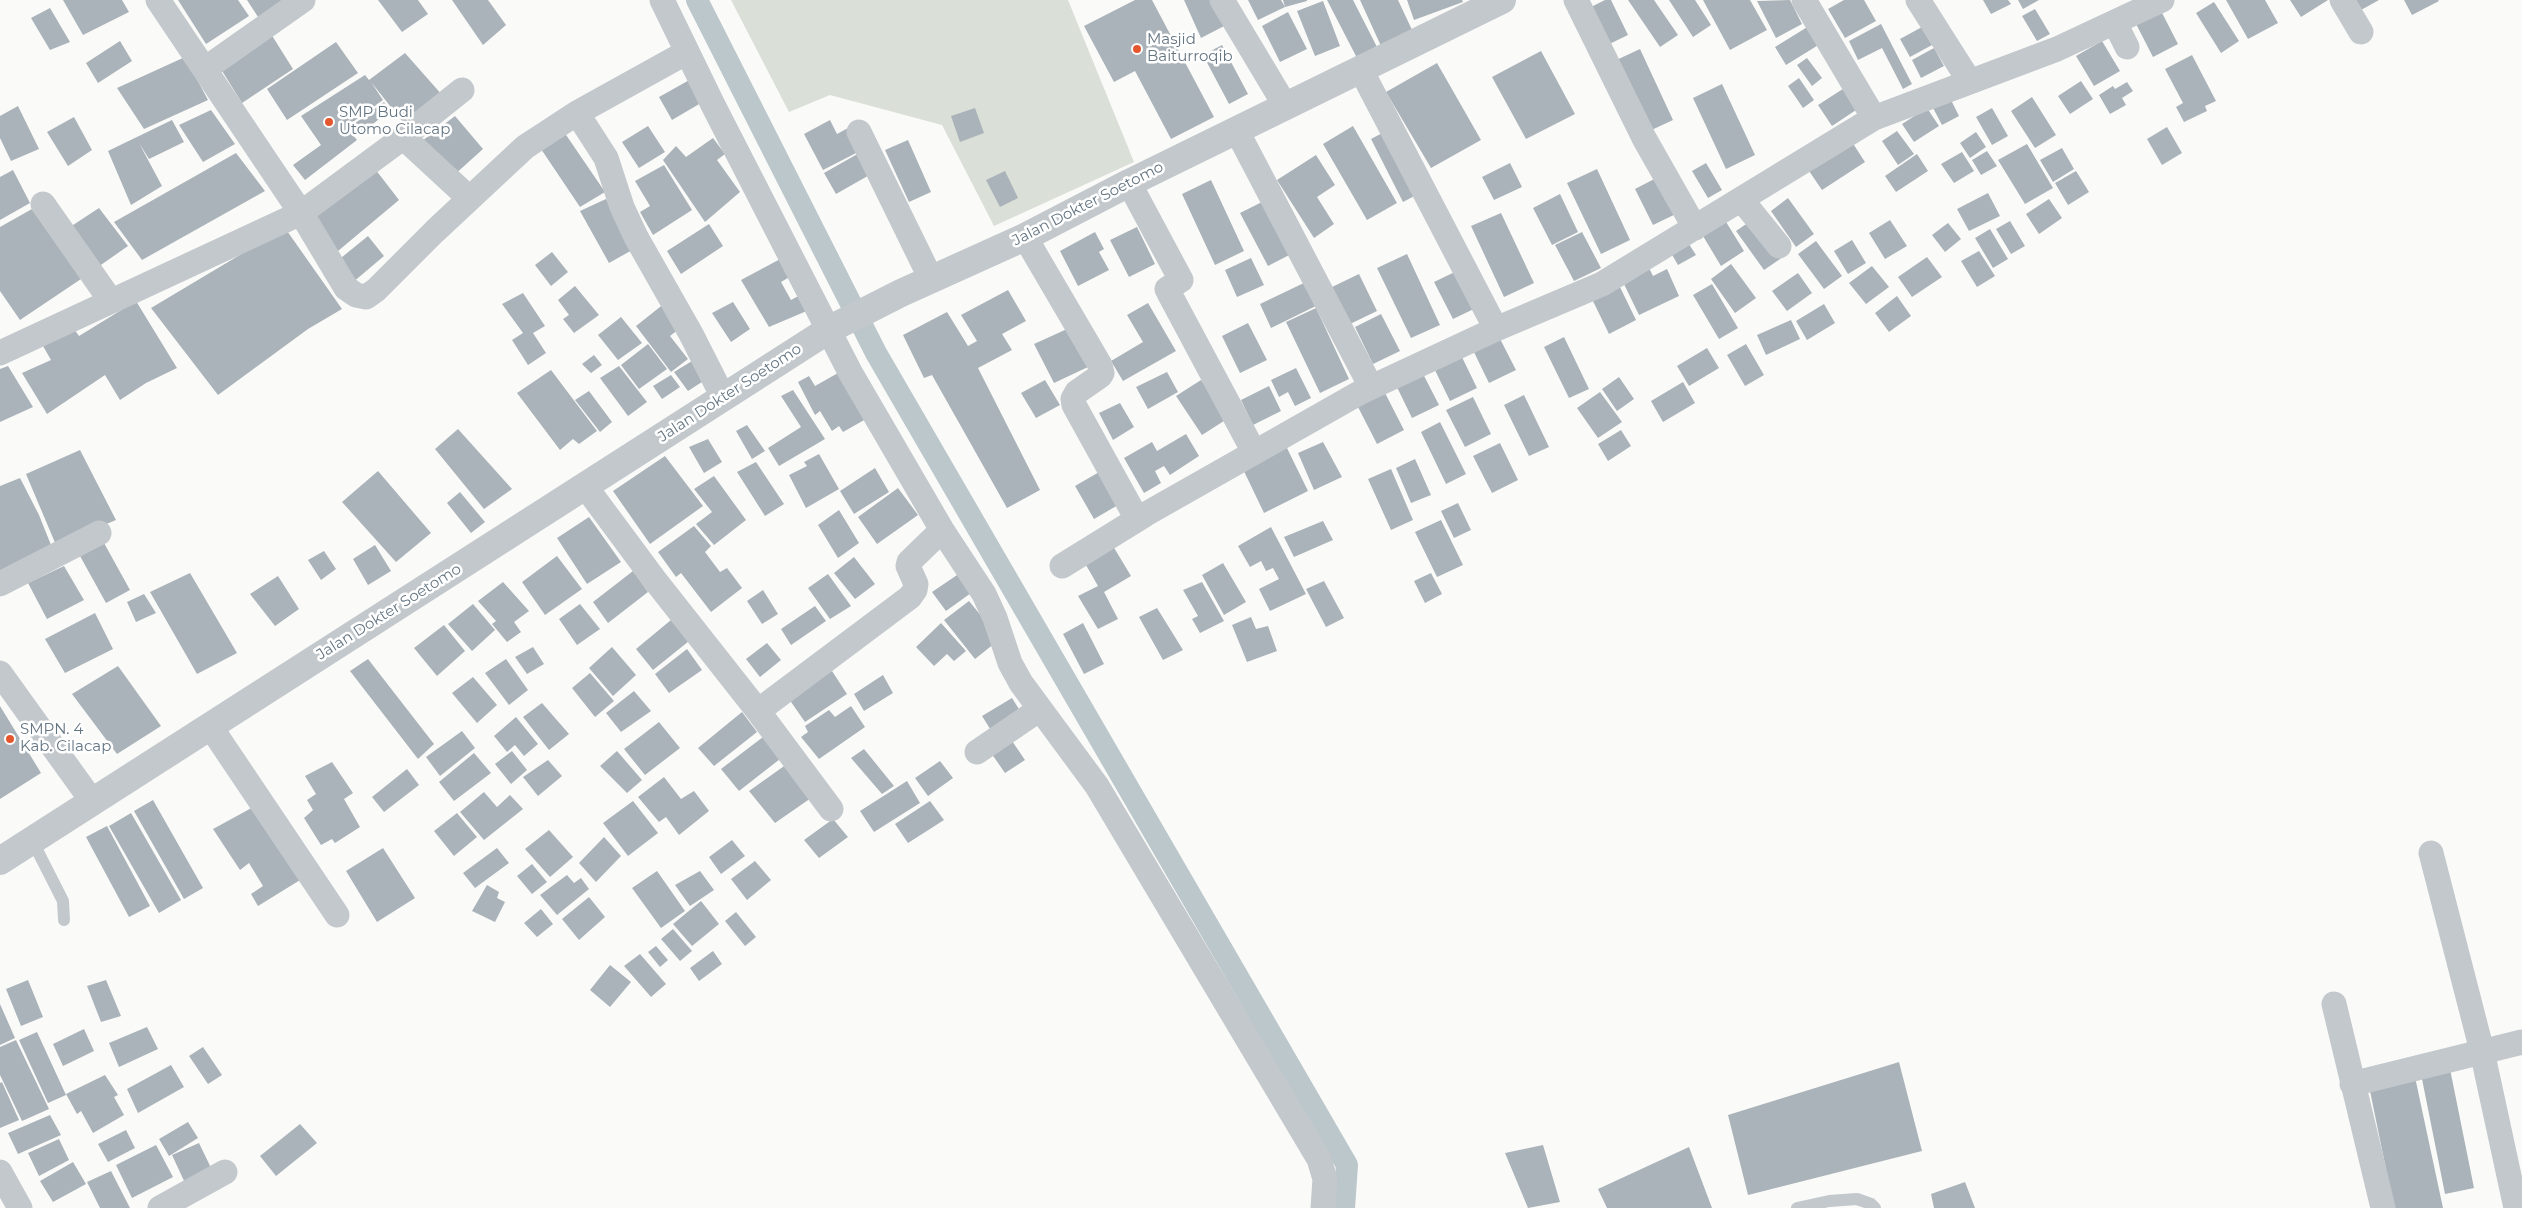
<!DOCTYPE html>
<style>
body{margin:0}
canvas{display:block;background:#fafaf8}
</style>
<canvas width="2522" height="1208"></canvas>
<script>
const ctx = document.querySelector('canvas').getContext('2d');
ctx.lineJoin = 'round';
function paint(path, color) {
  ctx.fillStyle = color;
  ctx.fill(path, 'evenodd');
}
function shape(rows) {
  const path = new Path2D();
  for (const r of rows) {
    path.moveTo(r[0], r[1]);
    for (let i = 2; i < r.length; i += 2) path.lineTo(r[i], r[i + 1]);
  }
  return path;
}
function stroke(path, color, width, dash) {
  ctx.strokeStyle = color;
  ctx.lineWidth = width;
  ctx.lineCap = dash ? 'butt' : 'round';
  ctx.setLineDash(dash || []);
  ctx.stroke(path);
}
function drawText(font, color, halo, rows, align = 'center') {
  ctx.font = font + ' Montserrat,sans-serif';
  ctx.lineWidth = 5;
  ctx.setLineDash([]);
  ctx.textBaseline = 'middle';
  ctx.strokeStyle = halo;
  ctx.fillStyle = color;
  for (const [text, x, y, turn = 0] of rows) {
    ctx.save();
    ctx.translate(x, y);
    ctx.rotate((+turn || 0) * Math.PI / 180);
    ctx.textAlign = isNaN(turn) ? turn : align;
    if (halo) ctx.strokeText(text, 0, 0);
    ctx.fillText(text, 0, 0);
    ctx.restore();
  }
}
const green = shape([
 [731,0,1068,0,1134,162,994,226,942,125,830,95,789,112]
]);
const canal = shape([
 [697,0,876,353,1347,1165,1344,1208]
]);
const building = shape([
 [63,0,122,0,129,12,83,35],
 [178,0,238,0,249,16,206,44],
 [247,0,289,0,260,20],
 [378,0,418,0,428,14,402,32],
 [452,0,488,0,506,25,483,45],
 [1135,0,1152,0,1214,117,1171,139,1135,71,1114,82,1084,26],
 [1184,0,1215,0,1228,24,1201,38],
 [1248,0,1281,0,1285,7,1258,20],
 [1283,0,1307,0,1307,1,1285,7],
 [1327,0,1353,0,1377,47,1357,58],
 [1360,0,1398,0,1413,32,1381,46],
 [1407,0,1462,0,1463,2,1414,20],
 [1605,0,1611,0,1628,35,1601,48,1583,11],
 [1628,0,1654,0,1678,35,1660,47],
 [1669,0,1695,0,1711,25,1693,37],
 [1703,0,1750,0,1767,30,1730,50],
 [1790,0,1802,24,1776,38,1757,1],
 [1844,0,1864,0,1876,21,1845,38,1828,9],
 [1983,0,2008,0,2011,4,1991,14],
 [2018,0,2039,0,2023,9],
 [2226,0,2265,0,2278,23,2248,39],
 [2290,0,2328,0,2301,17],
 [2355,0,2379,0,2361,10],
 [2404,0,2438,0,2439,1,2412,15],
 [1323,1,1340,46,1315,56,1297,11],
 [2214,2,2239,41,2221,53,2196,13],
 [2159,7,2178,44,2153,57,2134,20],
 [50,8,70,42,50,50,31,18],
 [2035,9,2050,34,2037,41,2022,16],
 [1288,12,1307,49,1280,62,1262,26],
 [1881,24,1912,84,1903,89,1882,48,1858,60,1849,41],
 [1809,26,1820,44,1786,65,1775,47],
 [1922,27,1932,45,1910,57,1900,39],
 [271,34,293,69,242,103,219,66],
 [120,41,132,61,98,83,86,63],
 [2102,41,2120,71,2094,86,2076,56],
 [336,42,358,73,287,120,267,89],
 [1222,45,1248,94,1229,104,1203,55],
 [1934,48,1944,66,1921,78,1912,60],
 [1640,49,1673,120,1643,134,1610,63],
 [1541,51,1575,114,1526,139,1492,77],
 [405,53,443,96,406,126,371,82,383,100,346,127,357,140,305,180,293,165,321,145,301,116,365,75,369,80],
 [2192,55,2216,101,2205,106,2207,111,2184,122,2176,107,2183,103,2165,69],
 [185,57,208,100,144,129,117,88],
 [1807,58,1822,78,1812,86,1797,65],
 [1437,63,1481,140,1431,168,1386,92],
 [693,78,706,100,672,120,659,97],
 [1799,78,1814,100,1803,108,1788,86],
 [2081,81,2093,99,2070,114,2058,96],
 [2127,82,2133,91,2122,98,2126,105,2110,114,2099,95,2113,86,2115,89],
 [1722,84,1755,155,1726,169,1693,98],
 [1849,85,1862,106,1832,126,1818,105],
 [2032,97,2056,135,2035,148,2011,111],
 [1950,98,1959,116,1942,125,1932,106],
 [384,102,390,110,362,133,354,124],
 [18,106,39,149,11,161,0,138,0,116],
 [975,108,984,133,960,142,951,116],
 [1927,108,1939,126,1914,142,1902,124],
 [1992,108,2008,136,1992,145,1976,117],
 [211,110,235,144,203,162,179,125],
 [455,116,483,149,453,176,422,141],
 [74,117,92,150,68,166,47,132],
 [172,120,184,142,149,159,139,143,162,186,131,205,108,151],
 [830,120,837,134,848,128,860,151,823,170,804,134],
 [648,126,665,152,639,168,622,142],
 [1353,126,1397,203,1367,220,1323,144],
 [2167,127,2182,153,2162,165,2147,139],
 [562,129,605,192,580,207,539,146],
 [1390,129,1422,192,1403,202,1371,139],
 [1897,131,1914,154,1898,165,1882,141],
 [1976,132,1986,147,1970,158,1960,143],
 [713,138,725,154,717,160,740,192,705,222,663,160,676,146,686,157],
 [1850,139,1865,162,1822,190,1807,168],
 [908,140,931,192,909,202,885,150],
 [2027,144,2053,188,2025,204,1998,160],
 [2062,148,2074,169,2053,182,2040,160],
 [1987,151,1997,166,1981,175,1972,160],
 [861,152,873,173,836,194,824,173],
 [1962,152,1974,171,1954,183,1941,164],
 [236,153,265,191,142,260,114,222],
 [1917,154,1928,171,1896,192,1885,176],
 [1316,155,1335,185,1317,197,1334,224,1314,238,1277,180],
 [1510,163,1522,187,1494,200,1482,177],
 [1706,163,1722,190,1708,198,1692,171],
 [372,165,399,200,332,256,306,218],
 [664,165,692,210,653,235,640,212,650,206,635,181],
 [1597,169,1630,240,1601,254,1567,183],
 [13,170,30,203,0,220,0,177],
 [1005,171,1018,198,1000,207,986,180],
 [2076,171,2089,192,2068,205,2055,183],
 [1662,175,1680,212,1653,225,1635,189],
 [1211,180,1244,251,1215,265,1182,194],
 [1988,193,2000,216,1969,231,1957,209],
 [1560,194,1578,232,1552,245,1533,208],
 [1788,198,1814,234,1796,247,1771,211],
 [606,199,634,249,609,263,580,211],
 [1268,199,1295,252,1268,266,1240,213],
 [2049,199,2062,218,2039,234,2026,214],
 [99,208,128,246,98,267,67,229],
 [32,209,81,279,20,320,0,291,0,227],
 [1501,213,1534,283,1504,297,1471,226],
 [1723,217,1744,251,1721,266,1700,231],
 [1755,218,1783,257,1764,270,1736,231],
 [1890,220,1907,246,1885,259,1869,233],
 [2010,221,2025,246,2011,254,1996,229],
 [1948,223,1961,239,1945,252,1932,235],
 [709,224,723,246,681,274,667,251],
 [1137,227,1155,264,1129,277,1110,240],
 [285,228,342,309,308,329,218,395,151,308],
 [1990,229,2008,259,1993,268,1975,238],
 [1095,232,1104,249,1099,252,1109,270,1078,286,1060,251],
 [1582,232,1601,268,1574,281,1555,245],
 [368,236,384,256,352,283,336,262],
 [1685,238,1696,255,1678,265,1668,248],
 [1852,240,1866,263,1848,274,1834,251],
 [1816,241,1842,276,1824,289,1798,254],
 [1979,251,1995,276,1977,287,1961,261],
 [552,252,568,272,551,286,535,265],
 [1407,254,1440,325,1411,338,1377,268],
 [784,257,793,275,781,282,791,300,802,294,809,310,769,327,741,280],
 [1927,257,1942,277,1912,297,1898,277],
 [1251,258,1264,285,1237,297,1225,270],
 [1731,264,1756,298,1735,313,1711,279],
 [1872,266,1889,287,1866,304,1849,283],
 [1649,268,1653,276,1667,269,1679,296,1639,315,1622,280],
 [1461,269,1480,306,1453,319,1434,282],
 [1798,273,1812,293,1787,311,1772,291],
 [1359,274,1377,311,1350,324,1332,287],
 [1308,281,1320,304,1271,328,1260,304],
 [1618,283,1636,320,1609,334,1591,297],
 [1712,284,1738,328,1719,339,1693,295],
 [575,286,599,315,574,333,563,319,569,315,558,300],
 [1008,290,1026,321,1002,334,1012,350,978,368,1040,490,1007,508,932,375,924,378,903,335,947,312,968,346,977,341,961,315],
 [523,293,545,326,533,333,546,353,528,365,512,340,523,333,502,304],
 [1897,296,1911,316,1889,332,1875,313],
 [136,301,177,368,146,383,120,400,105,375,47,414,22,373,51,360,43,346,74,329,79,336],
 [733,302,750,329,731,342,712,313],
 [665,303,684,325,670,336,688,359,671,372,636,326],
 [1148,303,1176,351,1123,381,1111,361,1143,342,1127,315],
 [1824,304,1835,323,1807,340,1796,321],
 [1316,308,1349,379,1320,393,1286,322],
 [1381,314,1400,351,1373,364,1355,327],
 [621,317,642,343,618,360,598,335],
 [1791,320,1800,339,1766,355,1757,335],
 [1248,323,1267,360,1240,373,1222,336],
 [1067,329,1088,367,1054,383,1034,344],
 [1497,333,1516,370,1489,383,1471,346],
 [1564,337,1589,389,1569,398,1544,347],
 [648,344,667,369,639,389,621,365],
 [1746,344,1764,375,1745,386,1727,355],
 [1707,348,1719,368,1689,386,1677,366],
 [1459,351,1477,388,1450,401,1432,364],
 [594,355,602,365,591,373,582,364],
 [692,361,705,380,688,391,674,372],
 [8,366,33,407,0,422,0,369],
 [619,366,647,402,628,416,600,378],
 [1296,368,1311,398,1295,406,1288,392,1279,397,1271,380],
 [1420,368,1439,405,1412,418,1394,381],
 [551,370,597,431,579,444,573,439,560,450,517,393],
 [1167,372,1178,392,1148,409,1136,387],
 [838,373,866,419,843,432,839,426,832,431,820,411,815,415,798,382,809,376,815,386],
 [671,375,680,387,662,399,653,386],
 [1619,377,1634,399,1617,411,1602,389],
 [1045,380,1060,405,1036,418,1021,393],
 [1201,380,1227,419,1202,435,1176,396],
 [1683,382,1695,403,1663,422,1651,401],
 [1269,386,1281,411,1253,425,1241,400],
 [793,390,825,439,779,466,768,448,801,427,781,396],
 [589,391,612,422,600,432,575,400],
 [1600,392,1622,422,1598,438,1577,408],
 [1385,393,1404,430,1377,444,1358,407],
 [1524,395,1549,447,1529,456,1504,405],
 [1473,397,1491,434,1465,447,1446,410],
 [1120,403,1134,427,1113,440,1099,413],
 [1440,422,1466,474,1446,484,1421,432],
 [747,425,765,451,752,459,736,431],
 [458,429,512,489,484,509,435,449],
 [1621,430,1631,446,1608,461,1598,444],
 [1186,434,1199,456,1170,475,1164,466,1155,471,1161,483,1144,493,1124,458,1152,442,1157,451],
 [708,439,722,462,704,473,689,447],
 [1323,442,1342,477,1314,490,1298,453],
 [1500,443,1518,480,1492,493,1473,456],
 [1285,444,1308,491,1264,513,1241,465],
 [80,450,116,520,56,545,26,474],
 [819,454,839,489,806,508,789,475,807,466,804,462],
 [665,456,703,506,650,544,613,491],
 [1415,459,1431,495,1411,503,1396,468],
 [756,462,784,504,765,516,737,472],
 [875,468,889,492,854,514,840,491],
 [1391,469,1413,520,1391,530,1368,479],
 [378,471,431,533,396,562,342,502],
 [1101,471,1118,505,1094,519,1075,486],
 [714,476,746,520,714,545,696,524,712,512,694,489],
 [20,478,39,515,53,550,0,576,0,486],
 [898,488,918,515,877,544,858,517],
 [460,492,485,522,471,533,447,503],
 [1458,503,1471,530,1454,538,1441,511],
 [839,510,859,543,838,558,818,525],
 [589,517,621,562,587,584,557,538],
 [1441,520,1463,565,1437,577,1415,532],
 [1323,521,1333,540,1294,557,1284,537],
 [694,526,711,546,705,552,720,572,727,568,742,588,711,612,681,573,676,577,658,552],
 [1271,527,1306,594,1270,611,1259,589,1279,579,1273,568,1266,571,1261,561,1250,567,1238,546],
 [1110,541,1131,576,1104,592,1118,619,1098,629,1078,596,1098,586,1082,558],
 [104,543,130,590,106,603,80,556],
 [375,545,391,571,368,585,353,559],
 [324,551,336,569,321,580,308,560],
 [557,556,582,589,545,615,522,582],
 [854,557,875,584,855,599,834,573],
 [1223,563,1246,602,1224,615,1202,575],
 [64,566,84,600,47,619,28,583],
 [966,569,978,588,946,611,932,592],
 [633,571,648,592,608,623,593,602],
 [190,573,237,653,197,674,150,592],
 [1431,573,1442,594,1425,603,1414,581],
 [828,574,851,606,830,619,808,588],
 [278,576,299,609,275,626,250,594],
 [1324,581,1344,618,1326,627,1306,589],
 [503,582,529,611,514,622,521,632,507,642,492,624,496,621,478,601],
 [1202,582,1224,621,1200,633,1192,619,1198,616,1183,590],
 [763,590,778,614,762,624,747,601],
 [144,594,156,613,136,622,127,602],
 [969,601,1000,639,975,659,944,620],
 [473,604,495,630,472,651,448,624],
 [580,604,600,629,577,645,559,619],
 [815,606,826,621,791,645,781,629],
 [1157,608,1183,650,1163,660,1139,617],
 [95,613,113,649,65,673,45,639],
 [677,615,694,637,653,670,636,649],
 [1251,617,1256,629,1268,626,1277,651,1247,662,1232,625],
 [941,623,966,651,954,661,947,654,934,666,916,647],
 [1083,623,1104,664,1084,674,1063,634],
 [444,625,465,651,437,676,414,648],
 [767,643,781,660,760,677,746,659],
 [533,647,544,664,527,674,515,657],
 [612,647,636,675,613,696,589,668],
 [687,649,702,670,669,693,655,674],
 [368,659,434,744,418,759,350,671],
 [506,659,528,690,509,705,485,673],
 [118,666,161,726,117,754,72,694],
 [832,671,847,694,805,722,789,699],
 [590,673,614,701,595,717,572,688],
 [883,675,893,693,864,711,854,694],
 [473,677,497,705,477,723,452,693],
 [634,691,651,711,621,732,606,713],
 [1012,698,1024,717,994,735,982,716],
 [542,703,569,734,549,750,523,717],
 [0,706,41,773,0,799],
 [851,706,865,727,819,759,801,737,808,732,805,726,829,710,835,717],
 [742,712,757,732,714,766,698,748],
 [516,717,538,744,524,756,515,745,507,752,494,736],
 [659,722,680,748,645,775,624,749],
 [462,731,475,748,440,776,426,757],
 [763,737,780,759,739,791,721,769],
 [1010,738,1025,760,1005,773,989,750],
 [864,749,894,786,882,794,851,758],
 [512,751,527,770,511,784,495,764],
 [617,751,642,780,627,793,600,766],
 [474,753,491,773,454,801,439,782],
 [548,760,562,776,538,796,523,777],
 [940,761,953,778,928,796,915,778],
 [332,762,353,793,344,799,360,827,335,843,332,839,321,845,304,818,313,810,307,800,316,794,305,776],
 [787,764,811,798,775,823,749,791],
 [407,769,419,785,384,812,372,797],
 [664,777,681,799,694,791,709,811,679,835,666,817,659,822,638,797],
 [907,781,920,803,874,832,860,811],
 [484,792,497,807,510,795,523,809,484,840,460,812],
 [153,800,203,888,184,899,134,811],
 [633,801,658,833,628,856,603,823],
 [930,801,944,820,908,843,895,824],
 [257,805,305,877,258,906,251,894,263,886,249,863,240,870,213,829],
 [131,813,181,900,159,913,109,826],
 [457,813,477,837,454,856,434,831],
 [833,819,848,837,819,858,804,840],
 [107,826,150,906,129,917,86,837],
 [549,830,573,857,550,877,525,849],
 [604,837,621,856,596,882,579,863],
 [732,840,745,856,721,874,709,857],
 [383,848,415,898,377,922,346,871],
 [497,848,509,863,475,888,463,873],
 [755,861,771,880,747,900,731,879],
 [532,864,547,882,532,894,517,876],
 [657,871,685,911,661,928,632,888],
 [700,871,714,890,690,906,675,885],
 [567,875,574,883,581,878,589,889,557,915,540,895],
 [487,885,499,892,497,898,505,902,495,922,472,911],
 [589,897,605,917,579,940,562,919],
 [701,901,719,924,692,946,673,924],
 [541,909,553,924,537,937,524,923],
 [736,912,756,937,745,946,725,921],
 [673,929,692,951,680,961,661,939],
 [656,946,668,960,660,967,648,952],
 [713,951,722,964,699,981,690,968],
 [640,954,666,984,651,997,624,966],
 [610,965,631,982,610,1007,590,990],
 [28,980,43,1017,21,1026,6,989],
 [106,980,121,1016,101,1022,87,986],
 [0,1004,15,1038,0,1045],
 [147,1027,158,1049,119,1067,109,1043],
 [84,1029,94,1051,63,1066,53,1044],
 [37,1032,66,1095,48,1103,19,1040],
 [16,1040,49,1109,22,1121,0,1075,0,1047],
 [203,1047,222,1075,208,1084,189,1056],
 [1899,1062,1922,1151,1748,1195,1728,1115],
 [171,1065,184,1087,138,1113,127,1089],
 [2450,1069,2474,1188,2445,1194,2421,1074],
 [105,1075,118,1095,114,1097,124,1115,93,1133,81,1111,77,1114,66,1094],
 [2415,1077,2443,1208,2394,1208,2369,1086],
 [2,1082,19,1120,0,1128,0,1083],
 [50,1115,61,1135,18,1154,8,1133],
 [188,1122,198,1138,169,1156,159,1139],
 [300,1124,317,1143,276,1176,260,1156],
 [126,1130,135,1148,108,1162,98,1144],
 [59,1139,69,1160,39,1176,28,1153],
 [199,1143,213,1172,185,1183,172,1155],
 [156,1145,173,1177,132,1198,116,1165],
 [1543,1145,1560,1202,1528,1208,1505,1153],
 [1689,1147,1712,1208,1607,1208,1598,1189],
 [73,1162,86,1184,53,1202,40,1181],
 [111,1171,130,1208,100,1208,87,1182],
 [1965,1182,1975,1208,1934,1208,1931,1194]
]);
const service = shape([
 [32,840,63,901,64,920],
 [1797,1208,1829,1201,1857,1199,1871,1204,1875,1208]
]);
const minor = shape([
 [158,0,301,213,346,288,356,295,366,297,376,290,435,231,525,147,577,113,687,52],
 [662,0,713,105,850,372,942,530,984,594,995,618,1010,663,1021,683,1097,786,1319,1159,1325,1179,1323,1208],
 [1222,0,1286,107],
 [1576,0,1644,138,1695,228],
 [1804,0,1874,118],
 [1918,0,1970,82],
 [2342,0,2361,32],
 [2115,23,2127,47],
 [205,69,303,0],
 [1361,70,1496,329],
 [577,113,606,158,622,207,636,237,691,334,723,397],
 [1237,131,1371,387],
 [859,132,931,279],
 [403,137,469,198],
 [1129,183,1181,280,1167,289,1169,293,1254,452],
 [1741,199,1779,246],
 [43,204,111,301],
 [1025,237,1100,365,1102,373,1100,376,1077,392,1073,399,1074,405,1137,519],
 [0,353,301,213,397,142,462,90],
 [585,486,654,579,758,711,831,809],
 [1062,566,1146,514,1361,392,1496,329,1602,284,1874,118,2057,49,2162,0],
 [0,584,99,533],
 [0,673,92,801],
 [758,711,910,597,915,590,916,584,908,566,909,562,942,530],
 [210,726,337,915],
 [977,752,1040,709],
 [2431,853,2482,1051,2516,1208],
 [2334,1004,2383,1208],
 [2352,1084,2522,1042],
 [0,1172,20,1208],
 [160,1208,225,1172]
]);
const tertiary = shape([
 [0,861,830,329,901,293,1025,237,1129,183,1502,0]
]);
const markers = [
 [1137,49,5,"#e4572e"],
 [329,122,5,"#e4572e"],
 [10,739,5,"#e4572e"]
];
const poiNames = [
 ["Masjid",1147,40],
 ["Baiturroqib",1147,57],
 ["SMP Budi",339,113],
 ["Utomo Cilacap",339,130],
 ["SMPN. 4",20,730],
 ["Kab. Cilacap",20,747]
];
const streetNames = [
 ["Jalan Dokter Soetomo",1088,204,-27],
 ["Jalan Dokter Soetomo",730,393,-33],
 ["Jalan Dokter Soetomo",389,612,-32]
];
paint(green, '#dadfd7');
stroke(canal, '#bbc7cb', 22);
paint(building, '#aab3b9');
stroke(service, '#c3c8cc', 12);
stroke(minor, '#c3c8cc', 25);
stroke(tertiary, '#c3c8cc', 28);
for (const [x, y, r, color] of markers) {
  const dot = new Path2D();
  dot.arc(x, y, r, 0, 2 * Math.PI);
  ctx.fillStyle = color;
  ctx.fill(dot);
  stroke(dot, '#fff', 2);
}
drawText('15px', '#657683', '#fff', poiNames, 'left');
drawText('15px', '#657683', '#fff', streetNames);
</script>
